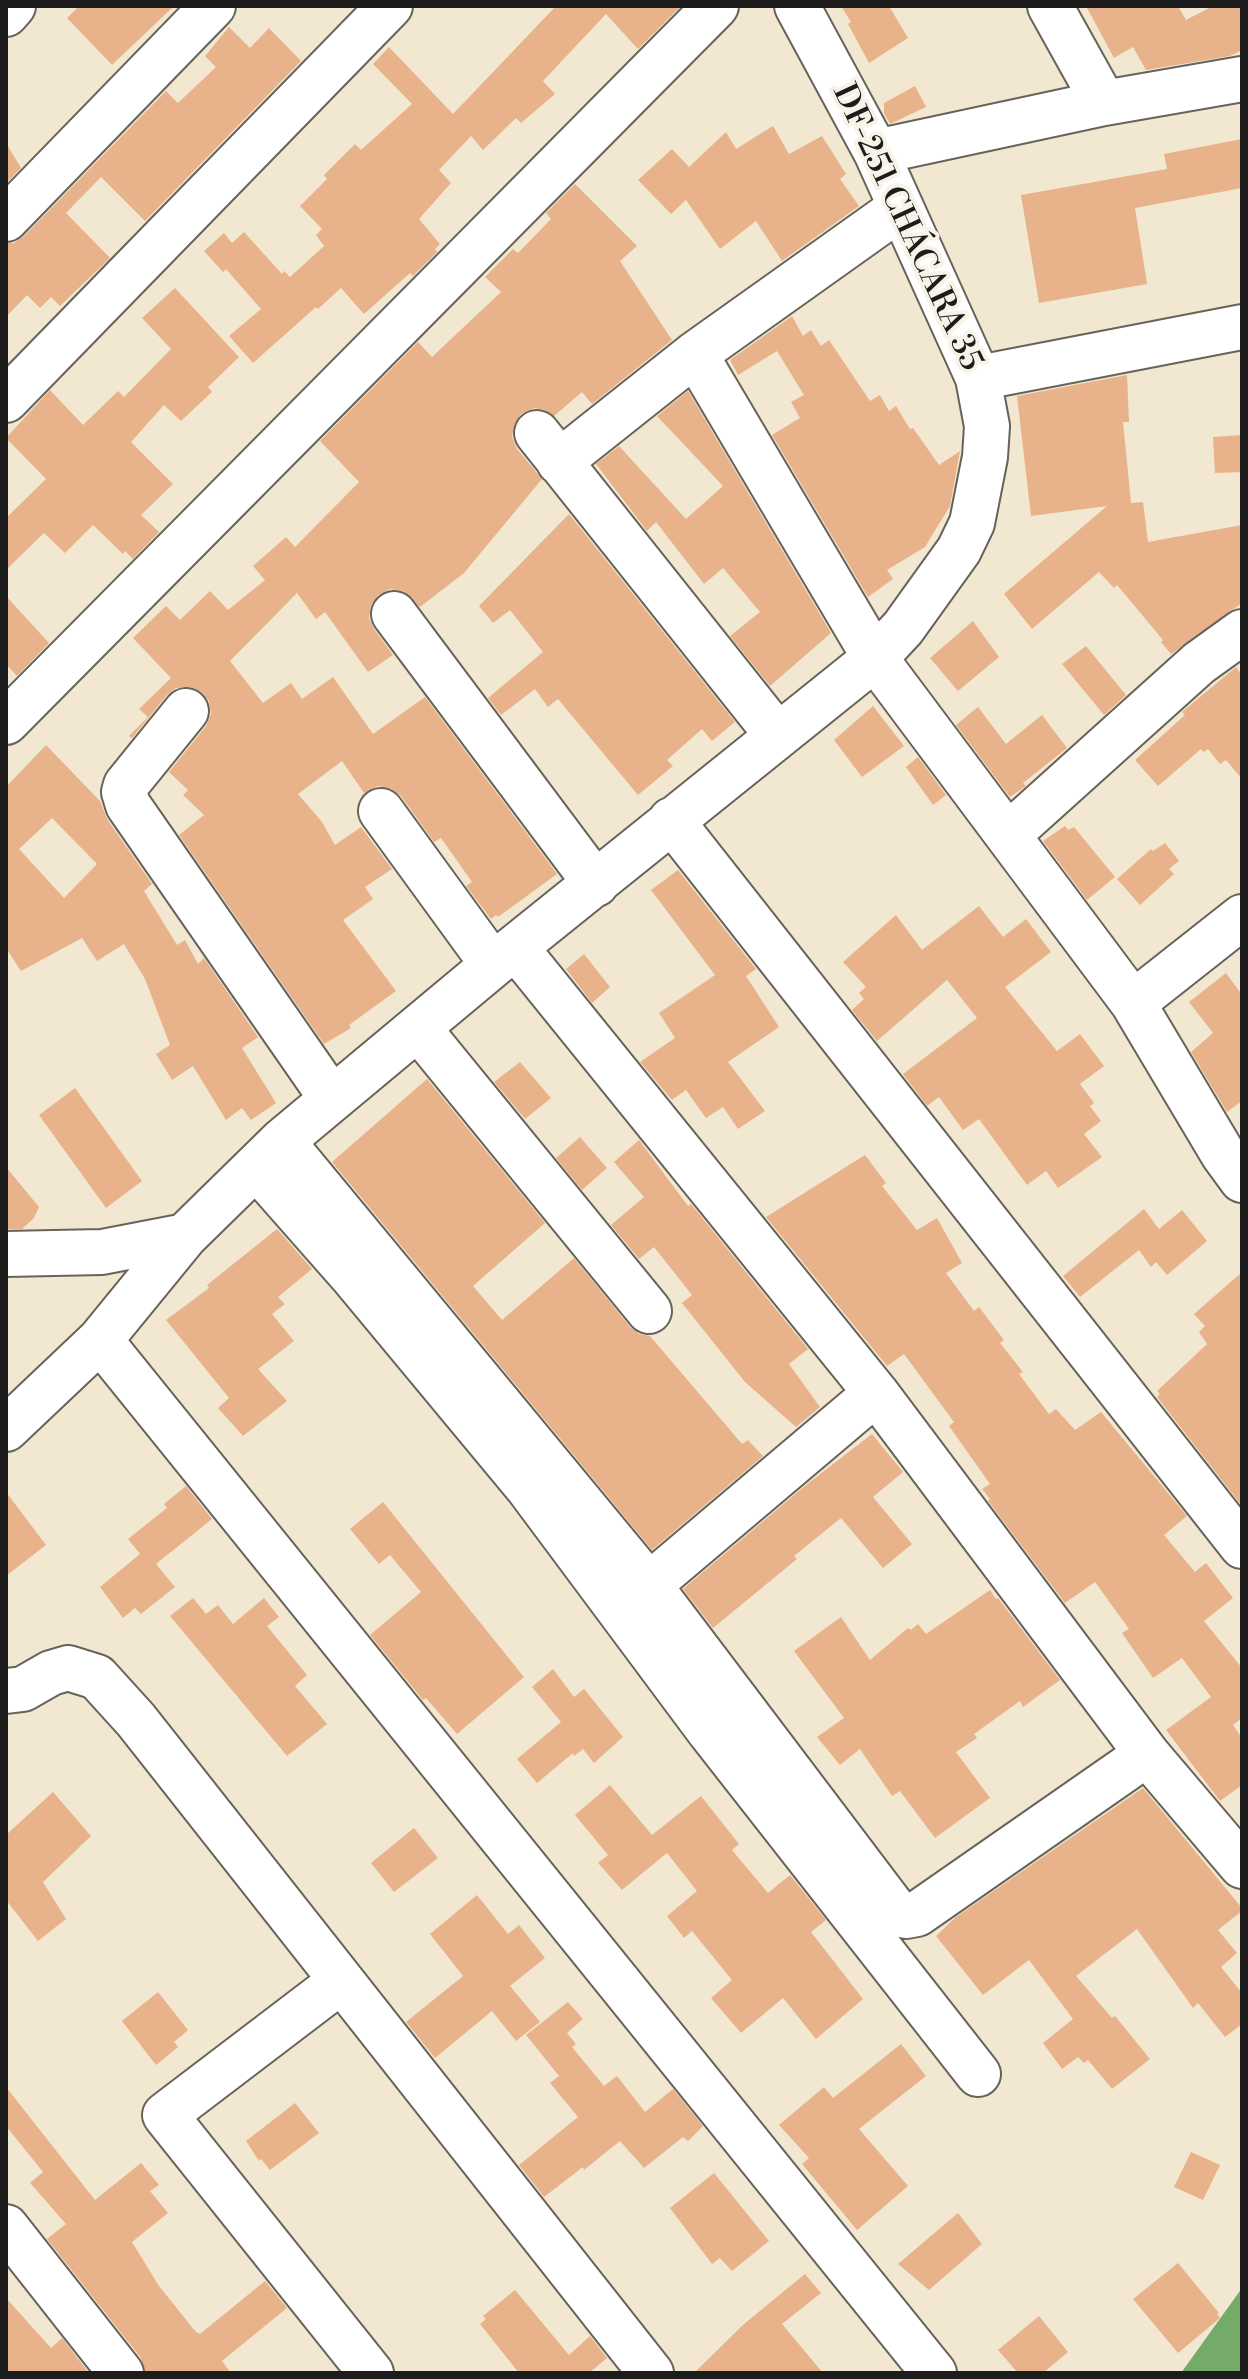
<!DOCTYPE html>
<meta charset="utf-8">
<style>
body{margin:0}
#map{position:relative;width:1248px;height:2379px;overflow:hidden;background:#f2e8d1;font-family:"Libre Bodoni",serif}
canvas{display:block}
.frame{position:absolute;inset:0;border:8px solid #1c1c1c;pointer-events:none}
</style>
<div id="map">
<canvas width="1248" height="2379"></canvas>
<div class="frame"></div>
</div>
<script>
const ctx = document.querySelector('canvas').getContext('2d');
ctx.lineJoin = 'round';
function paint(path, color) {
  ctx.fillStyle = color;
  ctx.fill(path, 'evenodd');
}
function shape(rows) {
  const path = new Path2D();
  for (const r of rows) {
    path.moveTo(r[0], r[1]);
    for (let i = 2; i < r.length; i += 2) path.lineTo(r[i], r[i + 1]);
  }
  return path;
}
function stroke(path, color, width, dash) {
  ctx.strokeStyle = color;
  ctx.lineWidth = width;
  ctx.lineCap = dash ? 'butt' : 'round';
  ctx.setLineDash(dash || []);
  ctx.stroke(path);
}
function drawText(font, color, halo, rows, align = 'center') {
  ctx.font = font + ' "Libre Bodoni",serif';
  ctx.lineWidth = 8;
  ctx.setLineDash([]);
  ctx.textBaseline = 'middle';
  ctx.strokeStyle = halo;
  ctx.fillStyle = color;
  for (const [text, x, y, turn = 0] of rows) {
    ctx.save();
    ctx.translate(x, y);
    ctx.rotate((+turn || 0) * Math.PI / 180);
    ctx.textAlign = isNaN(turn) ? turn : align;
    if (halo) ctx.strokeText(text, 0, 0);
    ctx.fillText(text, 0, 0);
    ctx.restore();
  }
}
const forest = shape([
 [1242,2288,1242,2373,1181,2373]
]);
const building = shape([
 [79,6,174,6,112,65,67,18],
 [556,6,681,6,638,49,606,14,543,81,555,94,521,123,516,118,483,150,471,136,439,170,451,183,419,219,440,244,435,249,437,252,413,276,410,273,364,314,341,288,318,309,316,307,253,363,229,336,261,309,226,269,223,272,204,251,224,233,232,243,244,232,282,274,284,271,290,277,324,246,316,235,322,229,300,206,327,179,324,175,355,144,361,150,412,104,373,64,389,47,453,114],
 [841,6,889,6,908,38,869,63,848,24,851,22],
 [1086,6,1178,6,1186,20,1213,6,1242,6,1242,50,1230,56,1146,70,1133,47,1114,58],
 [229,27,250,48,269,28,301,61,145,221,101,177,66,213,110,258,60,306,51,297,40,308,27,295,6,317,6,243,14,243,24,236,166,91,178,103,216,67,205,56],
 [915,86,926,107,890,124,884,113,884,103],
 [773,126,789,154,822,136,846,174,840,179,859,206,782,261,756,221,720,249,686,200,671,214,638,180,672,149,689,167,726,132,736,149],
 [1242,139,1242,188,1135,208,1147,284,1039,303,1021,195,1167,169,1164,154],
 [6,143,21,168,6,183],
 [575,184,637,246,620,261,672,340,592,404,582,392,554,416,545,410,534,408,521,414,514,425,512,437,517,449,542,479,464,573,420,607,403,591,390,589,378,595,371,605,369,618,374,629,393,655,368,672,325,612,316,619,297,593,230,661,263,703,291,683,302,699,333,677,373,734,425,697,557,874,498,917,496,915,491,919,466,886,472,882,441,838,434,842,401,796,392,789,378,786,364,793,342,761,298,794,322,822,335,845,361,827,392,869,365,887,373,899,343,920,396,991,349,1025,351,1028,324,1044,179,835,204,815,183,795,188,790,169,772,206,726,211,714,209,701,202,692,191,687,176,688,167,695,132,738,129,736,148,717,139,709,171,678,133,638,166,606,180,620,210,591,228,610,265,580,253,566,286,537,295,547,359,482,320,441,418,342,432,357,501,292,485,277,513,249,518,253,551,219,546,213],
 [175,288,239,357,208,387,212,392,181,421,164,405,131,442,173,484,141,515,159,532,133,559,125,551,123,554,93,525,65,553,44,533,6,570,6,518,46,479,6,438,50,390,83,425,118,391,124,397,171,349,142,318],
 [792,316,803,336,811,330,821,346,829,340,870,401,880,395,889,411,896,406,910,429,913,428,939,465,960,451,950,506,925,547,887,570,893,579,868,597,772,435,800,418,791,402,804,395,777,351,738,375,730,360],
 [1127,375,1129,422,1123,422,1131,503,1143,502,1148,542,1242,525,1242,603,1171,654,1161,642,1163,640,1117,585,1114,588,1099,572,1032,629,1004,594,1107,506,1031,516,1017,396],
 [688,391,831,633,770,686,730,636,760,612,723,568,704,584,656,522,647,531,596,464,619,446,686,519,723,486,657,416],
 [1242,435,1242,472,1215,473,1213,437],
 [569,514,735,722,712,741,702,729,667,760,673,766,638,795,558,699,548,707,535,689,501,715,488,698,543,652,510,610,493,623,479,606],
 [6,596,49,643,17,676,6,664],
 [973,621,999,657,958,691,930,658],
 [1086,646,1126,695,1104,715,1062,664],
 [1236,667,1242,675,1242,779,1226,760,1220,764,1208,749,1204,752,1201,749,1158,786,1135,760,1185,715,1182,712],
 [873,706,904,746,862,777,834,740],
 [978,707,1006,744,1042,715,1067,748,1023,783,1026,786,1010,797,956,725],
 [46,745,100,801,107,819,152,884,144,891,177,945,185,940,198,964,204,958,258,1037,242,1048,276,1103,251,1120,242,1108,226,1120,193,1066,172,1080,156,1054,170,1045,145,979,124,944,97,961,82,938,21,971,6,948,6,787],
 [52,818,97,864,64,898,19,849],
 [918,757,946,795,933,805,906,767],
 [1065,826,1068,830,1074,827,1115,877,1087,900,1043,841],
 [1165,843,1179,861,1169,869,1174,874,1140,905,1117,879,1151,849,1153,851],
 [678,870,756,969,746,976,779,1027,728,1062,765,1111,738,1129,723,1107,706,1118,686,1090,672,1100,640,1062,675,1038,659,1013,715,975,651,890],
 [979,906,1003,937,1026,919,1051,952,1005,987,1057,1051,1080,1034,1104,1066,1080,1084,1094,1103,1090,1106,1101,1121,1084,1134,1102,1157,1058,1188,1046,1171,1027,1185,979,1119,963,1130,939,1097,927,1106,903,1074,977,1018,947,980,877,1041,852,1010,864,999,859,993,866,987,843,962,896,915,922,950],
 [584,954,610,987,592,1003,566,969],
 [1226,973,1242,995,1242,1101,1227,1112,1191,1052,1213,1033,1189,1002],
 [520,1062,551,1098,525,1119,494,1082],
 [427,1079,545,1223,473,1286,502,1320,574,1258,630,1327,639,1334,650,1336,742,1444,748,1440,763,1456,652,1550,332,1162],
 [75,1088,142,1181,106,1208,39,1115],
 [580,1137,607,1168,582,1190,556,1158],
 [639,1140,688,1206,691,1204,808,1349,789,1364,820,1407,796,1427,745,1382,682,1303,692,1295,654,1247,639,1259,611,1225,644,1197,614,1162],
 [865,1155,886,1183,882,1186,917,1230,937,1218,962,1263,946,1273,974,1311,979,1307,1004,1340,1000,1343,1023,1372,1019,1374,1049,1414,1056,1409,1075,1430,1101,1412,1187,1516,1164,1535,1195,1572,1206,1563,1233,1598,1204,1621,1242,1668,1242,1718,1233,1725,1242,1738,1242,1785,1220,1801,1166,1730,1211,1697,1182,1658,1153,1678,1122,1633,1129,1629,1095,1582,1065,1603,988,1501,990,1499,982,1489,990,1484,949,1426,954,1422,904,1354,887,1366,766,1217],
 [6,1167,39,1207,34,1218,22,1229,6,1229],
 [1144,1209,1159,1229,1182,1210,1207,1241,1167,1275,1156,1262,1151,1267,1139,1250,1080,1297,1063,1276],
 [277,1229,312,1269,278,1297,285,1304,272,1314,294,1341,258,1369,287,1401,243,1436,218,1408,229,1398,166,1320,209,1288,207,1285],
 [1242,1272,1242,1506,1157,1397,1160,1394,1157,1391,1207,1344,1199,1332,1205,1326,1194,1314],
 [872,1434,903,1472,873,1497,912,1544,883,1568,841,1518,794,1556,797,1559,713,1628,683,1589,806,1485],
 [186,1486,212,1519,156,1564,175,1587,141,1614,135,1608,123,1618,100,1587,140,1554,128,1539,167,1508,164,1504],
 [6,1492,46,1545,6,1576],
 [383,1502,524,1677,457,1734,426,1698,423,1700,370,1635,421,1592,390,1555,379,1564,350,1529],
 [990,1590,996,1599,998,1598,1060,1680,1023,1707,1020,1701,974,1734,977,1738,956,1752,990,1798,935,1838,900,1791,892,1796,860,1749,840,1765,817,1737,844,1718,794,1651,841,1617,870,1660,908,1628,911,1630,918,1624,926,1634],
 [193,1598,206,1614,218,1605,233,1624,264,1598,279,1617,267,1626,307,1675,295,1686,327,1724,287,1756,170,1616],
 [553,1669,574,1697,584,1689,623,1737,594,1763,583,1749,574,1756,573,1753,537,1783,517,1759,561,1722,532,1687],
 [610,1785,652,1835,701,1796,739,1844,732,1850,768,1893,790,1875,826,1920,811,1932,863,1999,816,2039,783,1998,741,2033,711,1998,732,1980,692,1931,684,1938,667,1916,697,1891,667,1853,622,1890,598,1863,608,1855,575,1815],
 [1143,1788,1242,1908,1242,1911,1218,1930,1237,1953,1221,1967,1242,1993,1242,2024,1225,2037,1198,2003,1193,2008,1137,1929,1076,1976,1112,2018,1115,2016,1150,2059,1112,2089,1088,2060,1084,2063,1078,2057,1062,2069,1043,2043,1073,2019,1029,1960,983,1995,936,1936,956,1917],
 [53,1792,91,1836,43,1882,66,1919,38,1941,6,1900,6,1835],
 [414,1828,438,1858,394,1892,371,1863],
 [477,1895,508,1934,519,1925,545,1958,510,1986,540,2022,516,2041,492,2011,435,2058,406,2022,463,1976,430,1934],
 [158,1992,188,2030,174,2042,178,2047,156,2065,122,2021],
 [568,2002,583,2019,567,2033,576,2044,572,2047,604,2086,617,2076,645,2112,673,2089,703,2126,688,2141,683,2137,644,2168,620,2141,584,2170,583,2167,544,2197,519,2165,578,2117,550,2083,559,2076,526,2035],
 [901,2044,926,2076,859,2129,908,2186,857,2230,802,2164,809,2158,779,2125,824,2087,833,2098],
 [6,2087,95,2200,141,2163,159,2185,150,2191,168,2213,132,2242,159,2286,196,2332,200,2334,265,2281,287,2308,222,2361,231,2373,145,2373,141,2358,47,2239,66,2224,30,2183,43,2172,6,2126],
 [295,2103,319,2133,270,2170,261,2159,259,2161,246,2141],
 [1191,2152,1220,2165,1203,2200,1174,2187],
 [714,2173,769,2241,732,2271,720,2258,712,2264,670,2208],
 [958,2213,982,2244,929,2290,898,2264],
 [1178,2263,1219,2313,1217,2314,1220,2318,1178,2353,1133,2299],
 [805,2274,821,2293,782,2324,823,2373,694,2373,744,2324],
 [515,2290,569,2355,590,2336,607,2358,589,2373,519,2373,480,2324,486,2319,483,2316],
 [6,2298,51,2348,62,2338,89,2373,6,2373],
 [1039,2316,1068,2352,1043,2373,1018,2373,998,2350]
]);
const minor = shape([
 [1050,6,1104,103],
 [6,14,13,6],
 [876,152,1104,103,1242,79],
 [6,219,213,6],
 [695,354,875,658,1133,1003,1223,1154,1242,1180],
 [978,378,1242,327],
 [6,400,390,6],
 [537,433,778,736],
 [559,462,695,354,900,208],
 [394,614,596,884],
 [186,711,126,785,124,792,128,805,332,1099],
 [6,722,716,6],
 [381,811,493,965],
 [671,820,1242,1546],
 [1008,835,1199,663,1242,632],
 [516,948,876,1393,1147,1754,1242,1866],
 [1133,1003,1242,917],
 [418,1028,649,1311],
 [282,1141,649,1585,898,1914,906,1916,917,1914,1147,1754],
 [257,1168,353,1277,529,1489,710,1732,978,2074],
 [6,1254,102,1252,185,1236],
 [100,1340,934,2373],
 [6,1429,100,1340,185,1236,282,1141,493,965,875,658,903,628,959,550,972,523,985,457,987,426,978,378,876,152,797,6],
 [649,1585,876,1393],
 [6,1691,23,1689,51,1673,68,1668,97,1677,136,1720,651,2373],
 [341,1981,165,2115,371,2373],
 [6,2227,121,2373]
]);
const streetNames = [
 ["DF-251 CHÁCARA 35",906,228,65]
];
paint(forest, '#74ab68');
paint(building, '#e8b28b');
stroke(minor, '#67635b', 48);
stroke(minor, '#fff', 44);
drawText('32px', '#1c1c1c', '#f7f3e8', streetNames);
</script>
